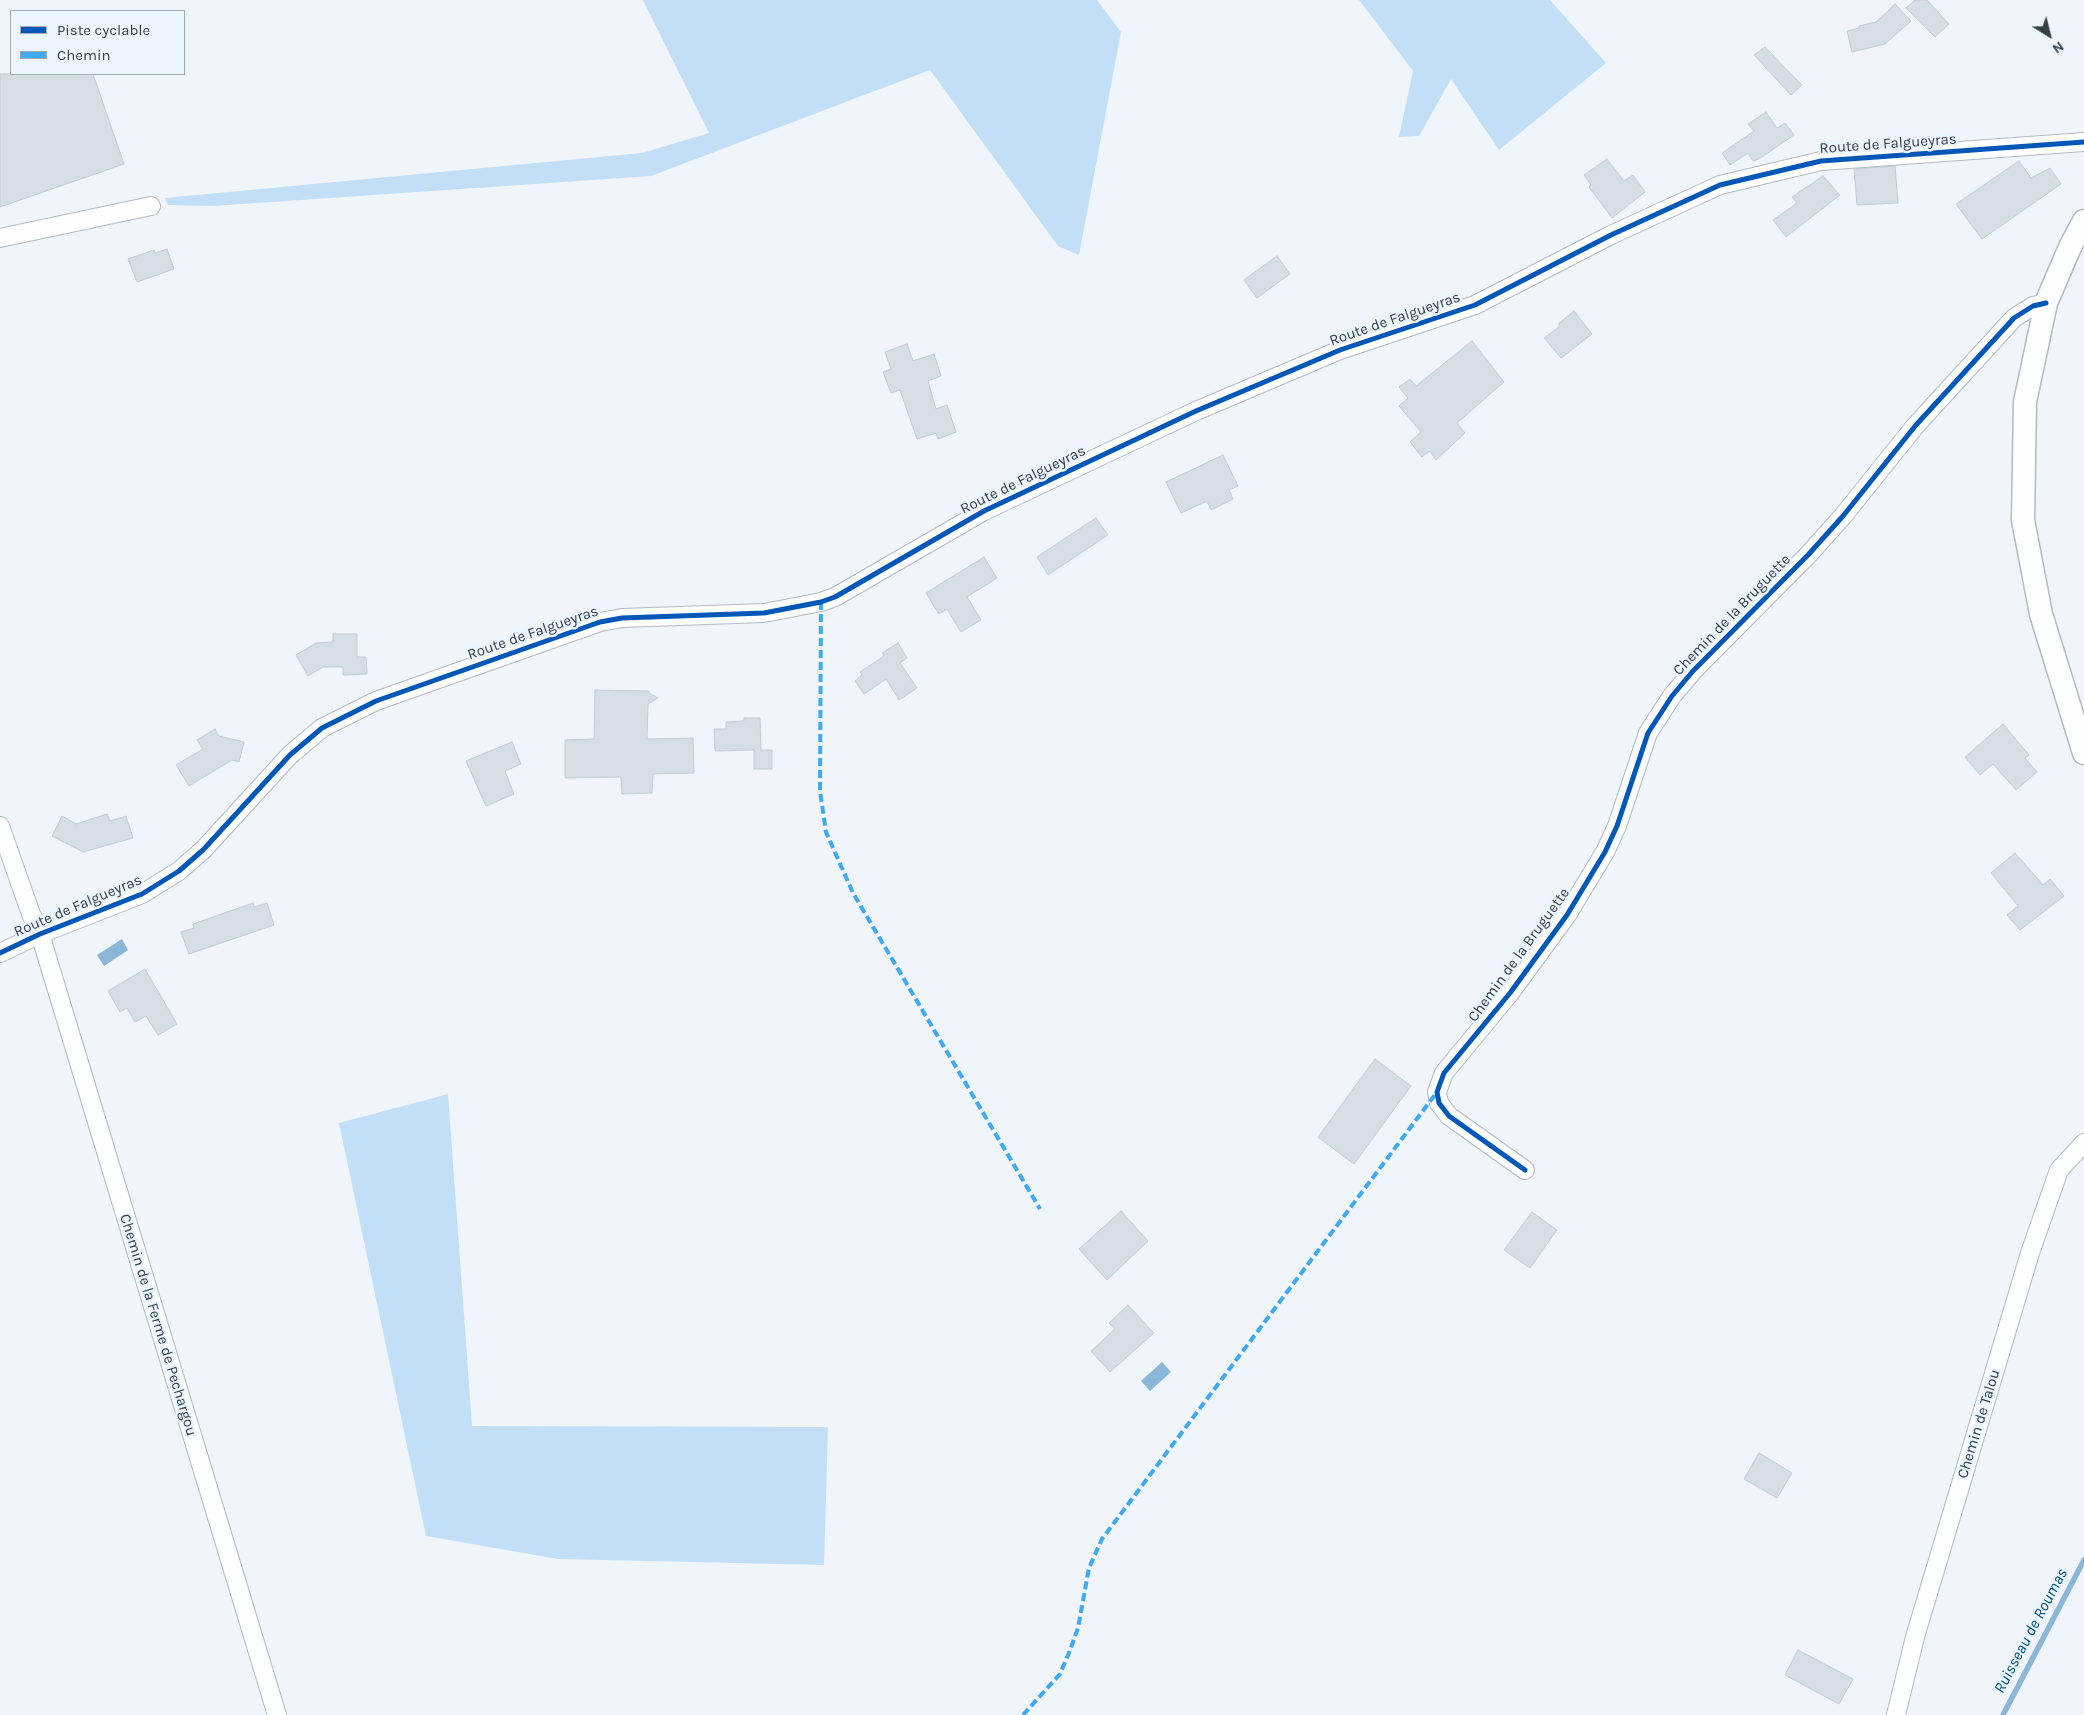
<!DOCTYPE html>
<style>
body{margin:0}
#map{position:relative;width:2084px;height:1715px;overflow:hidden;background:#eff5fa;font-family:Karla,sans-serif}
canvas{display:block}
.legend{position:absolute;left:10px;top:10px;width:175px;height:65px;box-sizing:border-box;background:#eaf5ff;border:1px solid #a1acb5;margin:0;padding:6px 9px;list-style:none;font-size:15px;color:#333e47}
.legend li{display:flex;align-items:center;gap:10px;height:25px}
.legend b{width:25px;border:1px solid #a1acb5}
.north{position:absolute;left:2024px;top:10px;width:50px;height:50px;-webkit-text-stroke:4px #eaf5ff;paint-order:stroke;rotate:144deg;font-size:14px;font-weight:700;line-height:20px;text-align:center;color:#333e47}
.north::after{content:'';display:block;margin:auto;width:18px;height:22px;background:#333e47;clip-path:polygon(50% 0,100% 100%,50% 72%,0 100%)}
</style>
<div id="map">
<canvas width="2084" height="1715"></canvas>
<ul class="legend">
<li><b style="height:6px;background:#0057b8"></b>Piste cyclable</li>
<li><b style="height:6px;background:#3fa9f5"></b>Chemin</li>
</ul>
<div class="north">N</div>
</div>
<script>
const ctx = document.querySelector('canvas').getContext('2d');
ctx.lineJoin = 'round';
function paint(path, color) {
  ctx.fillStyle = color;
  ctx.fill(path, 'evenodd');
}
function shape(rows) {
  const path = new Path2D();
  for (const r of rows) {
    path.moveTo(r[0], r[1]);
    for (let i = 2; i < r.length; i += 2) path.lineTo(r[i], r[i + 1]);
  }
  return path;
}
function stroke(path, color, width, dash) {
  ctx.strokeStyle = color;
  ctx.lineWidth = width;
  ctx.lineCap = dash ? 'butt' : 'round';
  ctx.setLineDash(dash || []);
  ctx.stroke(path);
}
function drawText(font, color, halo, rows, align = 'center') {
  ctx.font = font + ' Karla,sans-serif';
  ctx.lineWidth = 5;
  ctx.setLineDash([]);
  ctx.textBaseline = 'middle';
  ctx.strokeStyle = halo;
  ctx.fillStyle = color;
  for (const [text, x, y, turn = 0] of rows) {
    ctx.save();
    ctx.translate(x, y);
    ctx.rotate((+turn || 0) * Math.PI / 180);
    ctx.textAlign = isNaN(turn) ? turn : align;
    if (halo) ctx.strokeText(text, 0, 0);
    ctx.fillText(text, 0, 0);
    ctx.restore();
  }
}
const green = shape([
 [643,0,1097,0,1121,32,1079,255,1058,246,930,70,651,176,213,206,168,205,165,198,642,153,709,133],
 [1359,0,1550,0,1606,63,1499,150,1451,79,1419,136,1399,137,1413,71],
 [448,1094,472,1426,828,1427,824,1565,558,1559,426,1536,339,1123]
]);
const water = shape([
 [122,939,128,950,104,966,97,955],
 [1162,1362,1171,1372,1150,1391,1141,1381]
]);
const stream = shape([
 [2003,1715,2084,1560]
]);
const building = shape([
 [1915,0,1927,0,1949,24,1935,37,1906,8,1915,0],
 [1895,4,1911,21,1885,44,1852,52,1847,31,1859,28,1859,26,1876,22,1895,4],
 [1765,47,1802,85,1791,95,1754,55,1765,47],
 [0,74,93,74,124,164,0,207,0,74],
 [1766,112,1777,128,1785,123,1794,135,1759,159,1753,161,1748,153,1730,165,1722,153,1754,131,1748,124,1766,112],
 [1607,159,1624,181,1633,175,1645,192,1612,218,1589,187,1591,185,1584,175,1607,159],
 [2019,161,2031,178,2050,168,2061,184,1982,239,1956,204,2019,161],
 [1895,166,1898,203,1857,205,1854,169,1895,166],
 [1823,176,1840,195,1786,237,1773,220,1797,203,1792,197,1823,176],
 [167,249,174,269,137,282,128,259,154,250,155,253,167,249],
 [1277,256,1290,274,1257,298,1244,280,1277,256],
 [1574,311,1592,334,1561,358,1544,338,1559,327,1559,323,1574,311],
 [1472,341,1504,382,1457,423,1465,433,1436,460,1430,451,1422,457,1410,442,1421,432,1399,406,1408,398,1399,387,1410,379,1416,386,1472,341],
 [907,344,913,361,934,354,941,376,928,381,936,409,947,405,956,432,938,439,936,433,917,439,900,390,891,393,883,372,891,369,885,352,907,344],
 [1223,455,1238,486,1229,490,1233,499,1211,510,1207,501,1181,513,1166,482,1223,455],
 [1096,518,1108,535,1048,575,1037,557,1096,518],
 [984,557,997,578,967,597,981,620,961,632,947,609,939,614,926,593,984,557],
 [333,634,357,634,357,657,366,657,367,674,343,675,343,667,323,667,308,676,296,655,316,643,333,642,333,634],
 [898,643,907,658,900,663,917,688,899,700,886,679,864,694,855,681,862,675,860,672,884,656,882,653,898,643],
 [595,690,649,691,649,693,658,698,648,704,647,739,693,738,694,773,653,774,652,793,622,794,621,777,565,778,565,740,594,739,595,690],
 [744,718,760,718,761,750,772,750,772,769,754,769,754,750,715,751,714,729,726,729,726,722,744,721,744,718],
 [2003,724,2029,755,2025,758,2037,772,2016,790,1993,764,1980,775,1965,757,2003,724],
 [215,729,219,736,244,742,239,762,232,760,189,786,176,765,203,749,197,740,215,729],
 [512,742,521,764,505,771,514,794,486,806,466,761,512,742],
 [107,814,110,821,126,816,133,838,83,852,52,836,62,816,76,824,107,814],
 [2015,853,2043,885,2050,879,2064,896,2020,930,2007,915,2018,906,1991,873,2015,853],
 [253,903,254,907,267,903,274,925,189,954,181,932,194,928,193,924,253,903],
 [145,969,177,1024,158,1035,146,1016,135,1022,127,1008,120,1012,108,991,145,969],
 [1375,1059,1411,1086,1354,1164,1318,1137,1375,1059],
 [1121,1211,1148,1241,1107,1280,1079,1249,1121,1211],
 [1532,1212,1557,1230,1530,1268,1504,1250,1532,1212],
 [1128,1305,1154,1333,1110,1372,1091,1351,1115,1329,1109,1323,1128,1305],
 [1759,1453,1792,1473,1777,1498,1744,1479,1759,1453],
 [1798,1650,1853,1679,1839,1704,1785,1675,1798,1650]
]);
const minor = shape([
 [0,238,151,206],
 [0,826,31,914,40,934,277,1715],
 [0,953,40,934,142,894,179,871,203,850,290,755,322,728,376,701,600,622,622,618,764,613,821,602,835,597,984,511,1196,411,1340,350,1475,305,1611,235,1720,185,1821,161,2084,142],
 [1525,1170,1449,1116,1439,1103,1437,1092,1444,1073,1510,993,1567,915,1605,852,1617,826,1648,733,1672,696,1693,671,1808,555,1843,516,1916,425,2014,318,2033,306,2046,303],
 [1896,1715,1915,1637,2030,1253,2059,1170,2084,1143]
]);
const tertiary = shape([
 [2084,221,2070,247,2046,303,2025,402,2023,520,2041,614,2084,753]
]);
const quiet = shape([
 [821,602,820,791,826,832,853,893,1040,1209],
 [1023,1715,1060,1674,1069,1653,1078,1628,1089,1568,1102,1539,1437,1092]
]);
const cycleway = shape([
 [0,953,40,934,142,894,179,871,203,850,290,755,322,728,376,701,600,622,622,618,764,613,821,602,835,597,984,511,1196,411,1340,350,1475,305,1611,235,1720,185,1821,161,2084,142],
 [1525,1170,1449,1116,1439,1103,1437,1092,1444,1073,1510,993,1567,915,1605,852,1617,826,1648,733,1672,696,1693,671,1808,555,1843,516,1916,425,2014,318,2033,306,2046,303]
]);
const streetNames = [
 ["Route de Falgueyras",1888,144,-4],
 ["Route de Falgueyras",1395,319,-19],
 ["Route de Falgueyras",1023,480,-26],
 ["Chemin de la Bruguette",1732,615,-46],
 ["Route de Falgueyras",533,633,-19],
 ["Route de Falgueyras",78,906,-23],
 ["Chemin de la Bruguette",1519,955,-54],
 ["Chemin de la Ferme de Pechargou",158,1325,73],
 ["Chemin de Talou",1979,1424,-73]
];
const waterNames = [
 ["Ruisseau de Roumas",2031,1631,-62]
];
paint(green, '#c2dff7');
paint(water, '#8ab6d8');
stroke(stream, '#8ab6d8', 5.5);
paint(building, '#d6dee5');
stroke(building, '#c3cbd1', 1);
stroke(minor, '#b3bbc1', 20);
stroke(tertiary, '#b3bbc1', 25);
stroke(minor, '#fdfefe', 18);
stroke(tertiary, '#fdfefe', 22);
stroke(quiet, '#3fa9f5', 4, [8, 4]);
stroke(cycleway, '#0057b8', 5);
drawText('15px', '#333e47', '#eaf5ff', streetNames);
drawText('italic 16px', '#024f7c', '#eaf5ff', waterNames);
</script>
